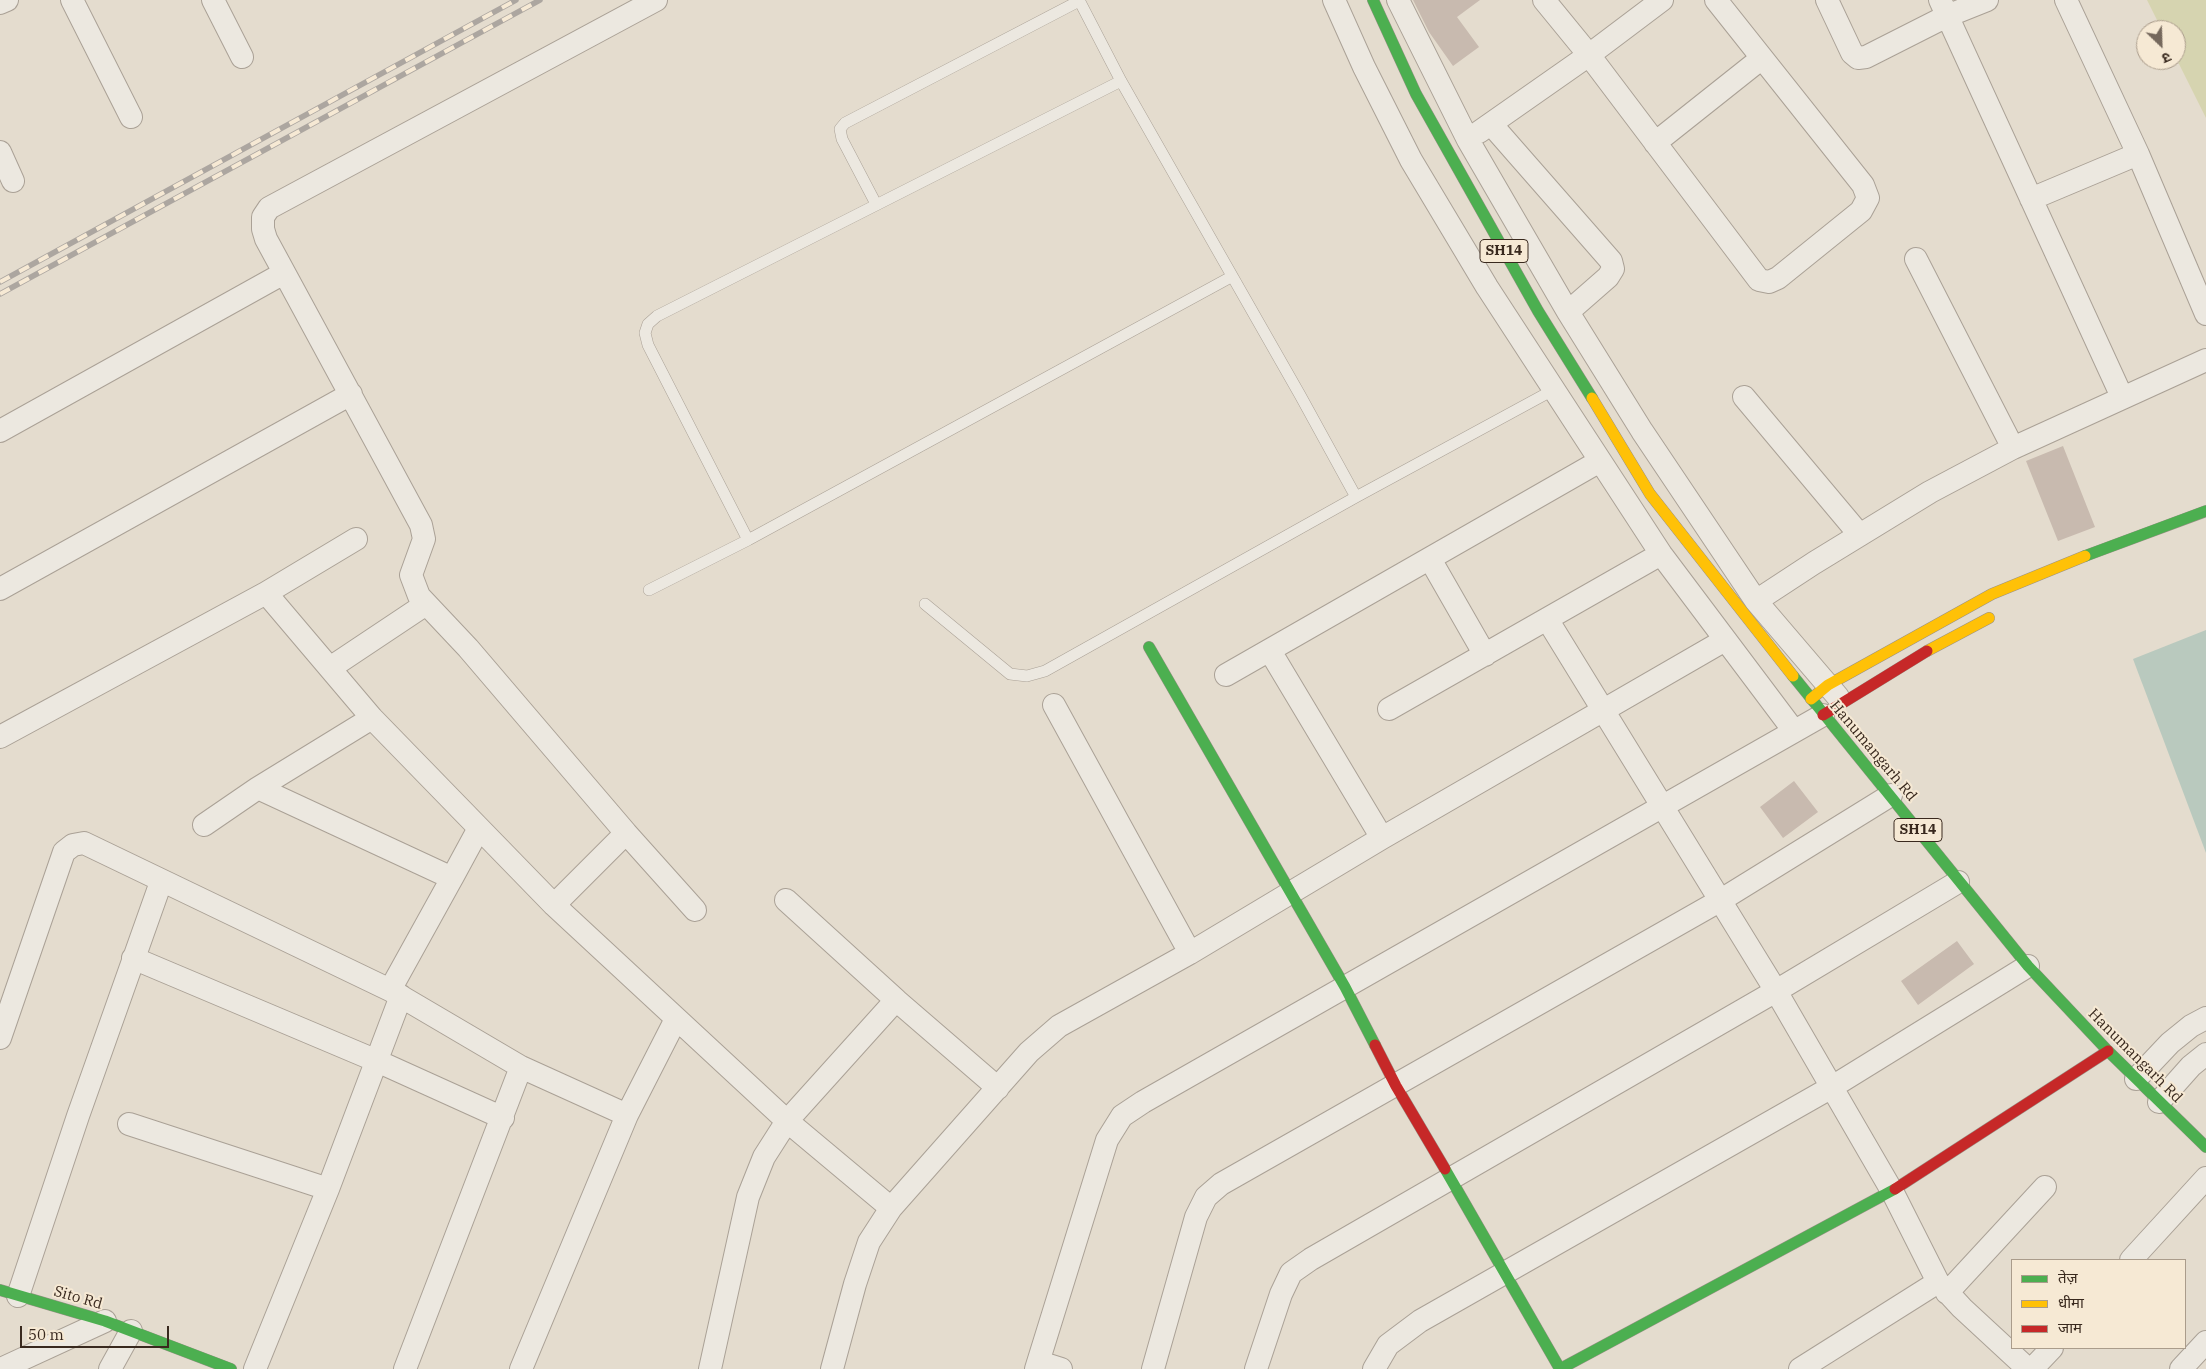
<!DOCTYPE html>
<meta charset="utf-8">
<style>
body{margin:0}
#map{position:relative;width:2206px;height:1369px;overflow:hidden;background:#e4dcce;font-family:"IBM Plex Serif","Noto Sans Devanagari",serif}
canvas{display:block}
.legend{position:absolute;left:2011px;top:1259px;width:175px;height:90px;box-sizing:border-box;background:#f6e9d4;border:1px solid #aa9c8b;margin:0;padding:6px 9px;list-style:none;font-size:15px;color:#39291e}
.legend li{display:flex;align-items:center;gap:10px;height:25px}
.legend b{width:25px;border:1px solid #aa9c8b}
.north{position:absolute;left:2136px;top:20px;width:50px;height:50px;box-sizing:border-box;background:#f6e9d4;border:1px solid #aa9c8b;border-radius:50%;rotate:156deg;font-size:14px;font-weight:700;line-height:20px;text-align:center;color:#39291e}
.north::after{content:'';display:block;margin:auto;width:18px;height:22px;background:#75685c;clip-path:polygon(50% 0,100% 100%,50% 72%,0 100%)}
.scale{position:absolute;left:20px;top:1326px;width:149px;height:22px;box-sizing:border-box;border:2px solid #39291e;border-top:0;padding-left:6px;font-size:15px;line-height:18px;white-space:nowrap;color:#39291e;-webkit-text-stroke:4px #f6e9d4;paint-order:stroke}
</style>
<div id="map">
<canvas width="2206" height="1369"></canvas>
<ul class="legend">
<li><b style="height:6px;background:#4caf50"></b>तेज़</li>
<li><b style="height:6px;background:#ffc107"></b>धीमा</li>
<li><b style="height:6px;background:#c62828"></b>जाम</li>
</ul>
<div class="north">उ</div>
<div class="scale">50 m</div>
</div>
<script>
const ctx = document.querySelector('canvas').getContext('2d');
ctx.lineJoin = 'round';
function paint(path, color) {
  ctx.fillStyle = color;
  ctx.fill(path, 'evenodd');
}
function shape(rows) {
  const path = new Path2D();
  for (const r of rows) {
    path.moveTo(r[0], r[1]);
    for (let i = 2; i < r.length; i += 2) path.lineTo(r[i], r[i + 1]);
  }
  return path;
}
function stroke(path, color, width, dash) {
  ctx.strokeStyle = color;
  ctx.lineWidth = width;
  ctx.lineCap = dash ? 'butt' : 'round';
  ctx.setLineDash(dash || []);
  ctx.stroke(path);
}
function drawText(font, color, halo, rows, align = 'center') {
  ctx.font = font + ' "IBM Plex Serif",serif';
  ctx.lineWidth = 4;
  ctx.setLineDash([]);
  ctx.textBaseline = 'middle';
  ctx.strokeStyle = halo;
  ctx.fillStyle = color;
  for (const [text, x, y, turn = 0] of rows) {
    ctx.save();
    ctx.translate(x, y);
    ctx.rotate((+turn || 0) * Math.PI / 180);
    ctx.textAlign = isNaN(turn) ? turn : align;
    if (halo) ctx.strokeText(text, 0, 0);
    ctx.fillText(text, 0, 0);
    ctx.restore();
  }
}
const green = shape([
 [2147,0,2206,0,2206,118,2176,58,2176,30,2162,30]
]);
const water = shape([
 [2206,630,2206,853,2133,659]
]);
const building = shape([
 [1413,0,1480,0,1457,17,1479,47,1453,66,1429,32],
 [2063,446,2095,527,2058,541,2026,461],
 [1794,781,1818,812,1783,838,1760,807],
 [1957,941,1974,964,1918,1005,1901,981]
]);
const lane = shape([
 [1079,0,1121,81,1300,395,1356,497],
 [876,204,842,139,840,129,845,123,1079,1],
 [748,540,648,345,645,333,648,324,657,316,1121,81],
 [649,590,748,540,1231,277],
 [925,604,1010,674,1027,676,1045,671,1356,497,1555,389]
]);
const street = shape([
 [72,0,131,117],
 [213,0,242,57],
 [656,0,269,208,263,217,263,229,266,239,421,525,424,539,411,575,419,596,468,648,626,833,695,910],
 [1334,0,1364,67,1411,160,1487,287,1661,554,1794,731],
 [1398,0,1468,140,1568,312,1642,431,1756,601,1838,697],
 [1544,0,1589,55,1759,280,1769,282,1778,278,1861,211,1868,198,1863,185,1716,0],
 [1827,0,1852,53,1858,58,1866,57,1947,16,1987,0],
 [1940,0,2122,397],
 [2066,0,2138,154,2206,314],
 [0,3,7,0],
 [1491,124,1611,261,1613,269,1608,277,1568,312],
 [1479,132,1589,55,1662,0],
 [1655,143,1762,58],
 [0,152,13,181],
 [2031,199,2138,154],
 [1916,259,2013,448],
 [1744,397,1859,534],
 [0,431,284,273],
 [1430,559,1485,655],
 [0,589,351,394],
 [266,593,356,539],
 [1756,601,1814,563,1930,492,2013,448,2206,360],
 [1547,619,1776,991,1892,1191,1938,1282,1962,1308,2028,1369],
 [1270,651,1382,838],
 [330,668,426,604],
 [1226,675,1600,461],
 [1054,705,1190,953],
 [1389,709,1661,554],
 [0,737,266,593,372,718,554,905,787,1121,891,1208],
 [258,788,452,878,478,830],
 [204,825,258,788,372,718],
 [786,900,896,1000],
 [554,905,626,833],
 [133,958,377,1061,503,1118],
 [390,990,452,878],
 [0,1038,64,852,73,845,84,843,390,990,521,1067,627,1115],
 [2136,1079,2170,1043,2191,1026,2206,1018],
 [2159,1102,2191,1066,2206,1054],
 [129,1124,328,1189],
 [2131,1260,2206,1178],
 [1947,1293,2045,1187],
 [18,1296,78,1116,161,882],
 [1039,1362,1061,1369],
 [1,1369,105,1321],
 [110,1369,131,1331],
 [255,1369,328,1189,401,996],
 [405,1369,521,1067],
 [521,1369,627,1115,676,1019],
 [710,1369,748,1197,764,1157,787,1121,896,1000,998,1088],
 [832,1369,855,1284,869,1242,891,1208,1029,1052,1059,1026,1190,953,1382,838,1725,640],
 [1036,1369,1107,1140,1122,1116,1143,1102,1823,715],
 [1153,1369,1196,1217,1206,1197,1221,1184,1721,900,1891,795],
 [1256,1369,1281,1294,1291,1273,1311,1259,1776,991,1958,882],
 [1374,1369,1388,1345,1420,1321,1832,1087,2028,966],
 [1800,1369,1938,1282],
 [2032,1369,2052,1348],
 [2181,1369,2206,1342]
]);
const fast = shape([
 [1373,0,1416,94,1538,311,1592,398],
 [2085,556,2206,511],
 [1149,647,1345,987,1375,1045],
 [1793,676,2028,966,2108,1051,2206,1147],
 [1445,1169,1560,1369,1895,1189],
 [0,1290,105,1321,231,1369]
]);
const slow = shape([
 [1592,398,1650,494,1793,676],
 [1927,651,1989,618],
 [1811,699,1828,685,1992,594,2085,556]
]);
const jam = shape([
 [1823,715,1927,651],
 [1375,1045,1396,1086,1445,1169],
 [1895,1189,2108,1051]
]);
const rail = shape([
 [0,282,516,0],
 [0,294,540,0]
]);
const shields = [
 [1504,251,48],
 [1918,830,48]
];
const shieldNames = [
 ["SH14",1504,251],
 ["SH14",1918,830]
];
const streetNames = [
 ["Hanumangarh Rd",1873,751,50],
 ["Hanumangarh Rd",2135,1056,45],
 ["Sito Rd",78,1298,16]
];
paint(green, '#d6d4b0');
paint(water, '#b9c9be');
paint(building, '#c8baaf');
stroke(lane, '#aaa196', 12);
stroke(street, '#aaa196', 24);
stroke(fast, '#999187', 12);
stroke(slow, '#999187', 12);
stroke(jam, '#999187', 12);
stroke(lane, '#ece8e0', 11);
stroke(street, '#ece8e0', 22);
stroke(fast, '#4caf50', 11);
stroke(slow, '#ffc107', 11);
stroke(jam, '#c62828', 11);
stroke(rail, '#aca6a0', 5.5);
stroke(rail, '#f6e9d4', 4, [11]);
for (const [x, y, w] of shields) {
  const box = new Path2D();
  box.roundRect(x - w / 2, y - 11.5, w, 23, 4);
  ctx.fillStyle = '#f6e9d4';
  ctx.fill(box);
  stroke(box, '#39291e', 1);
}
drawText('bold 14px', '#39291e', null, shieldNames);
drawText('15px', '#39291e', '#f6e9d4', streetNames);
</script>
